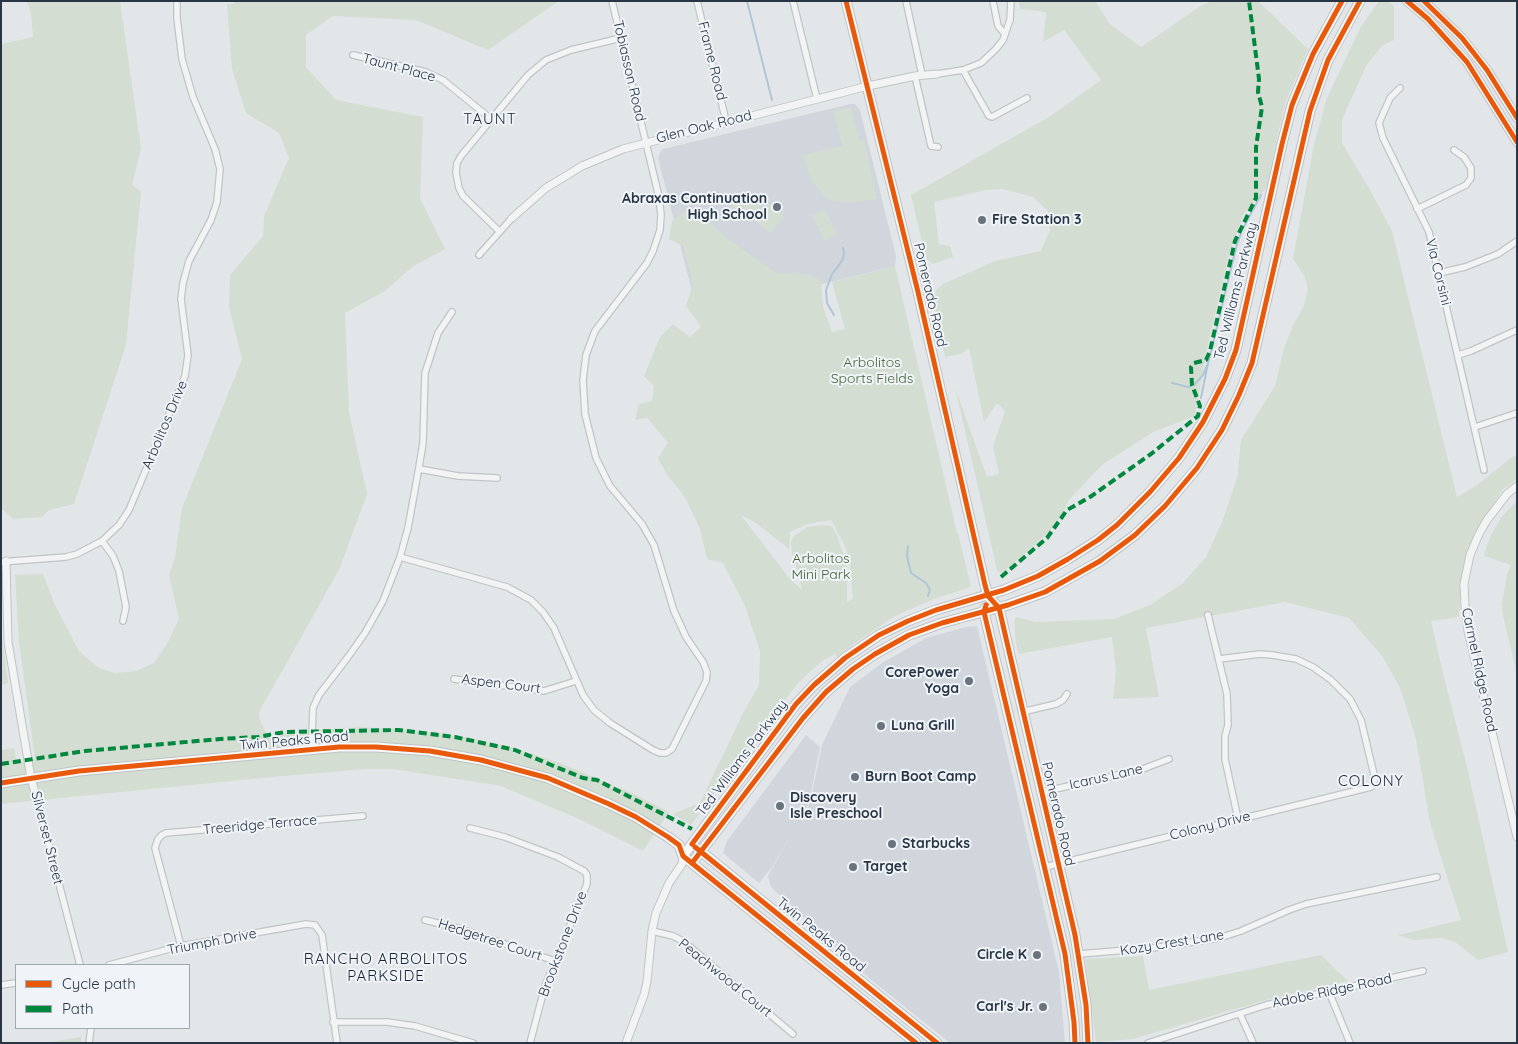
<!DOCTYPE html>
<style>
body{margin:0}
#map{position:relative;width:1518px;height:1044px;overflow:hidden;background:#e3e6e8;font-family:Quicksand,sans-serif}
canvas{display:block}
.frame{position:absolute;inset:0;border:2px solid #273544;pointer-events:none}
.legend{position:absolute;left:15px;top:964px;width:175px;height:65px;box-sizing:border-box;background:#f0f4f8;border:1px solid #a0a8b0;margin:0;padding:6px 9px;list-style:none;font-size:15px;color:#273544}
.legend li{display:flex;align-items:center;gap:10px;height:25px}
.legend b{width:25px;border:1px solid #a0a8b0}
</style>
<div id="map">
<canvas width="1518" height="1044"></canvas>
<div class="frame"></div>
<ul class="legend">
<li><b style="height:6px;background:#e8590c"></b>Cycle path</li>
<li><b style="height:6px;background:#00873e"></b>Path</li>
</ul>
</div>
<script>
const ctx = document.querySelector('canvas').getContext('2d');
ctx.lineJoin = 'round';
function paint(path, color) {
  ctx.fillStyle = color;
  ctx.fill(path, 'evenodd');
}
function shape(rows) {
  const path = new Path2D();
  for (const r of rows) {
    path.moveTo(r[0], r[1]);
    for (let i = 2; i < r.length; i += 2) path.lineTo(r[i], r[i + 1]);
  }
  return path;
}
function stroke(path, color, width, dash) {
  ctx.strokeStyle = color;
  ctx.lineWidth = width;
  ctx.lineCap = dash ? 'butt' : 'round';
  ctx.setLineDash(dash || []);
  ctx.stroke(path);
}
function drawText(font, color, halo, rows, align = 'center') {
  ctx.font = font + ' Quicksand,sans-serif';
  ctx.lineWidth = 4;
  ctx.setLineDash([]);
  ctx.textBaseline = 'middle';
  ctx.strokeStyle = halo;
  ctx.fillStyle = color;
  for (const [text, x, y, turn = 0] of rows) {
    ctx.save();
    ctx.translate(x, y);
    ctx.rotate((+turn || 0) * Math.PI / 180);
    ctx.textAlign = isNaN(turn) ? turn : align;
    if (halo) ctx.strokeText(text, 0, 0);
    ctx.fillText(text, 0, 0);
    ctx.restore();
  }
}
const built = shape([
 [850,104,855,104,860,110,896,256,895,266,698,315,658,158,661,151,663,149],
 [977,626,1059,972,1065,1043,950,1043,869,978,771,887,768,876,792,833,772,867,759,883,723,853,727,841,806,735,820,747,809,802,804,814,810,803,822,745,850,687,882,663,926,638,966,627]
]);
const green = shape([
 [27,1,120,1,141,148,132,185,141,191,126,345,74,504,49,510,42,517,13,519,1,508,1,44,33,37,31,13],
 [235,1,559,1,488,50,416,20,333,16,306,35,306,67,336,100,423,117,420,198,445,249,412,267,385,291,345,313,349,412,367,494,339,570,259,712,260,721,268,736,326,729,361,727,415,730,470,738,511,747,560,763,634,794,669,812,643,851,579,819,501,786,393,769,367,769,272,777,1,804,1,750,14,748,17,763,35,759,19,642,15,575,43,574,55,605,79,651,99,668,115,673,136,671,154,663,167,644,179,619,169,575,175,558,182,508,242,359,229,308,230,275,263,236,264,216,289,158,279,133,246,113,232,69,227,4,234,4],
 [1019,1,1095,1,1110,24,1141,47,1202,5,1212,1,1258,1,1308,49,1286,101,1276,142,1267,187,1243,215,1230,250,1206,353,1195,416,1153,432,1102,465,1069,500,1062,514,1049,532,1001,574,997,570,955,387,987,477,999,474,993,446,1005,411,997,403,984,422,969,348,961,354,945,357,933,298,936,290,943,284,995,261,1041,251,1050,230,1048,211,1033,197,1003,189,986,190,934,202,939,244,950,246,953,257,933,264,926,259,911,195,1049,117,1101,80,1064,30,1043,42,1046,12,1020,9],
 [1379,1,1388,1,1394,6,1394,40,1383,45,1366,66,1342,120,1342,143,1369,188,1392,231,1457,497,1477,485,1512,457,1517,455,1517,479,1502,490,1475,535,1461,578,1459,617,1431,621,1443,673,1468,771,1508,952,1478,960,1455,942,1442,938,1414,940,1398,935,1461,920,1430,823,1416,739,1401,690,1383,657,1349,618,1285,602,1146,628,1159,697,1113,699,1116,671,1112,637,1019,654,1016,644,1014,620,1017,617,1035,622,1114,619,1150,605,1183,583,1206,557,1222,522,1237,479,1241,440,1275,386,1284,348,1294,323,1303,308,1308,290,1305,277,1293,259,1314,144,1327,98,1360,28],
 [851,107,859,141,864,140,877,199,849,203,830,200,822,194,810,177,803,155,842,146,834,111],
 [750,191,761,205,749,219,738,219,739,216,734,210,731,209,733,195],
 [768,203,784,216,770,233,754,220],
 [825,209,831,221,818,227,812,215],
 [683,212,712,224,726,238,778,274,795,273,810,275,821,281,823,307,832,332,845,329,832,282,895,266,957,533,958,533,971,587,934,599,895,616,854,644,837,657,835,654,822,661,797,684,691,825,673,814,700,803,743,713,759,685,760,651,745,606,723,563,707,559,700,529,685,497,667,475,658,458,668,443,647,418,635,420,639,404,652,401,654,386,644,376,660,337,673,324,690,337,701,327,686,306,693,284,683,246,669,239,672,221],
 [741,515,756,523,789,549,790,532,807,524,831,520,846,548,850,565,853,599,847,602,847,565,837,536,832,526,822,525,807,527,794,536,791,542,792,551,802,590,789,578],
 [831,222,837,233,824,240,818,228],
 [1517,501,1517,674,1503,616,1502,604,1507,574,1511,565,1484,556,1490,537,1502,516],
 [1,629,8,683,1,685],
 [1321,955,1348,981,1266,1000,1133,1039,1096,1042,1085,959,1143,956,1149,990],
 [81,1037,81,1043,46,1043,57,1041]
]);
const stream = shape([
 [747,1,772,100],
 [834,315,827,303,826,290,832,274,842,261,844,254,843,248],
 [1172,383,1188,387,1194,385,1203,375,1208,363],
 [1201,398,1207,368,1236,248,1242,230,1261,195],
 [908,546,907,556,911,573,926,583,930,590,928,596]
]);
const minor = shape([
 [697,1,726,121],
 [793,1,817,99],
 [906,1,922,75],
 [993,1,998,26,1005,34],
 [353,55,426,72,443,80,491,119],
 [963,70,989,116,992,117,1027,98],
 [937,74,963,70,981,63,996,49,1003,40,1010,20,1011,1],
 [915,76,931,146,938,147],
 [1400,88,1390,98,1379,123,1383,138,1429,232,1484,470],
 [1417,209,1466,185,1471,178,1471,168,1464,157,1454,150],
 [499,231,463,196,459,188,456,173,457,163,461,156,528,75,546,60,571,50,621,38],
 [479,255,512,218],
 [1439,273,1465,267,1498,254,1517,241],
 [1458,355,1471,351,1517,330],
 [1475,427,1517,413],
 [419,469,458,476,497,478],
 [102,541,113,556,119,571,126,607,123,621],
 [400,557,507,587,531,600,543,612,554,628,583,695,594,710,610,723,653,750,660,753,666,753,672,749,706,681,707,672,703,662,686,637,674,611,654,545,642,524,610,486,596,458,585,414,583,380,586,355,595,331,647,263,653,251,660,230,661,215,659,197,612,1],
 [1,562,66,557,77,554,102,541,119,525,129,510,185,376,188,355,181,299,183,283,189,261,211,220,217,202,220,169,215,149,193,97,182,59,177,18,177,1],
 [1208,615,1227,694,1228,725,1225,736,1225,759,1238,819],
 [454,679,544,691,576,681],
 [1022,712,1056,704,1063,700,1067,694],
 [314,749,312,737,313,708,319,695,348,657,365,633,383,601,400,557,408,528,419,467,423,443,425,373,438,333,452,312],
 [1042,792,1140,770,1169,759],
 [41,814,80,965],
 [470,828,505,837,558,857,584,871,587,875,587,884,545,986,530,1043],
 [1045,867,1371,787,1375,779,1361,720,1350,699,1331,680,1313,667,1296,659,1272,655,1260,654,1219,659],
 [425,920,461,929,555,961],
 [652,931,673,936,683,941,793,1034],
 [181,946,155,848,158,839,162,835,166,833,363,816],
 [1079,954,1152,948,1219,938,1241,931,1289,910,1306,904,1437,877],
 [109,965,181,946,306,924,315,925,322,935,337,1043],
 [1,985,16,983],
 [1329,992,1350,1043],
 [1240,1014,1253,1043],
 [333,1022,387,1022,415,1026,473,1043],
 [89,1043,91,1028],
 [1148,1043,1266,1005,1423,971]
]);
const tertiary = shape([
 [512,218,546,188,582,166,623,149,868,86,915,76,937,74],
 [1517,486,1507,494,1487,520,1479,534,1470,555,1464,584,1465,606,1468,631,1517,837],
 [6,561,8,642,31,778,41,814],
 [626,1043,644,995,647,982,652,931,656,913,669,883,682,864,683,856]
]);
const secondary = shape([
 [1407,1,1428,19,1467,62,1517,142],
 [1424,1,1462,38,1487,70,1517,118]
]);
const primary = shape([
 [846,1,918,292,985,585,988,596,999,608,1075,935,1086,1005,1088,1043],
 [985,608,984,612,1065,954,1074,1022,1075,1043],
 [1,783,79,771,339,747,376,747,430,751,481,760,548,778,609,804,636,817,668,837,679,845,683,856,916,1043],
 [698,849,937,1043],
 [683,856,796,704,814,685,845,658,879,635,908,621,936,610,1004,590,1038,576,1068,559,1098,540,1117,525,1150,492,1179,458,1203,422,1225,379,1236,350,1282,144,1292,105,1313,54,1342,1],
 [692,863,803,718,826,692,853,669,875,654,909,635,942,623,1008,605,1045,592,1100,561,1135,535,1165,506,1197,468,1222,430,1239,395,1252,363,1310,111,1328,60,1360,1]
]);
const quiet = shape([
 [1001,577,1047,538,1067,510,1090,497,1151,454,1198,416,1200,406,1192,385,1191,367,1194,363,1206,360,1210,351,1235,241,1256,198,1256,147,1262,107,1258,92,1259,79,1249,1],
 [1,764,85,751,220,739,258,737,285,732,398,730,455,737,515,750,583,778,597,780,692,829]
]);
const cycleway = shape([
 [846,1,918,292,985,585,988,596,999,608,1075,935,1086,1005,1088,1043],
 [1407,1,1428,19,1467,62,1517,142],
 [1424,1,1462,38,1487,70,1517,118],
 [986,605,984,612,1065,954,1074,1022,1075,1043],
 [1,783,79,771,339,747,376,747,430,751,481,760,548,778,609,804,636,817,668,837,679,845,683,856,916,1043],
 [692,844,796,704,814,685,845,658,879,635,908,621,936,610,1004,590,1038,576,1068,559,1098,540,1117,525,1150,492,1179,458,1203,422,1225,379,1236,350,1282,144,1292,105,1313,54,1342,1],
 [695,847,937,1043],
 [692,863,803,718,826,692,853,669,875,654,909,635,942,623,1008,605,1045,592,1100,561,1135,535,1165,506,1197,468,1222,430,1239,395,1252,363,1310,111,1328,60,1360,1]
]);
const markers = [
 [777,207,5,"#69737d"],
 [982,220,5,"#69737d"],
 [969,681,5,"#69737d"],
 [881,726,5,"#69737d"],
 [855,777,5,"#69737d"],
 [780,806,5,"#69737d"],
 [892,844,5,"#69737d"],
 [853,867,5,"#69737d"],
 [1037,955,5,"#69737d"],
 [1043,1007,5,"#69737d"]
];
const streetNames = [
 ["Frame Road",712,61,76],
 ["Taunt Place",399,68,15],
 ["Tobiasson Road",629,71,77],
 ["Glen Oak Road",704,127,-14],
 ["Via Corsini",1438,272,76],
 ["Ted Williams Parkway",1236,291,-76],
 ["Pomerado Road",930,295,77],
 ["Arbolitos Drive",165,425,-67],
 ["Carmel Ridge Road",1479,670,78],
 ["Aspen Court",501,684,7],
 ["Twin Peaks Road",294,741,-5],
 ["Ted Williams Parkway",742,758,-53],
 ["Icarus Lane",1106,777,-13],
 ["Pomerado Road",1058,814,77],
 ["Treeridge Terrace",260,825,-5],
 ["Colony Drive",1210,826,-14],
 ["Silverset Street",47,838,76],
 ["Twin Peaks Road",821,935,39],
 ["Hedgetree Court",490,940,18],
 ["Triumph Drive",212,942,-11],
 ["Kozy Crest Lane",1172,943,-9],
 ["Brookstone Drive",563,944,-69],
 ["Peachwood Court",725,978,39],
 ["Adobe Ridge Road",1332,991,-12]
];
const poiNames = [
 ["Abraxas Continuation",767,199,"right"],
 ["High School",767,215,"right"],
 ["Fire Station 3",992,220],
 ["CorePower",959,673,"right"],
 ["Yoga",959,689,"right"],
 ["Luna Grill",891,726],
 ["Burn Boot Camp",865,777],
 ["Discovery",790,798],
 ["Isle Preschool",790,814],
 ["Starbucks",902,844],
 ["Target",863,867],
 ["Circle K",1027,955,"right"],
 ["Carl's Jr.",1033,1007,"right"]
];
const parkNames = [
 ["Arbolitos",872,363],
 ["Sports Fields",872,379],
 ["Arbolitos",821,559],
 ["Mini Park",821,575]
];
const neighbourhoodNames = [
 ["TAUNT",490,119],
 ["COLONY",1371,781],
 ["RANCHO ARBOLITOS",386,959],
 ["PARKSIDE",386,976]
];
paint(built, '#d0d6dc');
paint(green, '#d4ddd2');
stroke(stream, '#aec6d6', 2);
stroke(minor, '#c1c4c6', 8);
stroke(tertiary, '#c1c4c6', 9);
stroke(secondary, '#c1c4c6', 10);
stroke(primary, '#bec3c6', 11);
stroke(minor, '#f2f4f4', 5.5);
stroke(tertiary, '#f2f4f4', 7);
stroke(secondary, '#f6f7f7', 8);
stroke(primary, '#f6f7f7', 9);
stroke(quiet, '#00873e', 4, [8, 4]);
stroke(cycleway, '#e8590c', 5);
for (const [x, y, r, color] of markers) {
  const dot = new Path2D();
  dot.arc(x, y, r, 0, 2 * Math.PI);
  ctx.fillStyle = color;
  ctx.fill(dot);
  stroke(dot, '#f0f4f8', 2);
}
drawText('14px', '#273544', '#f0f4f8', streetNames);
drawText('bold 14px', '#273544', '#f0f4f8', poiNames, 'left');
drawText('14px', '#416232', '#f0f4f8', parkNames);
ctx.letterSpacing = '1px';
drawText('15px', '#192635', '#f0f4f8', neighbourhoodNames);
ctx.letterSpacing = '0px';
</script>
